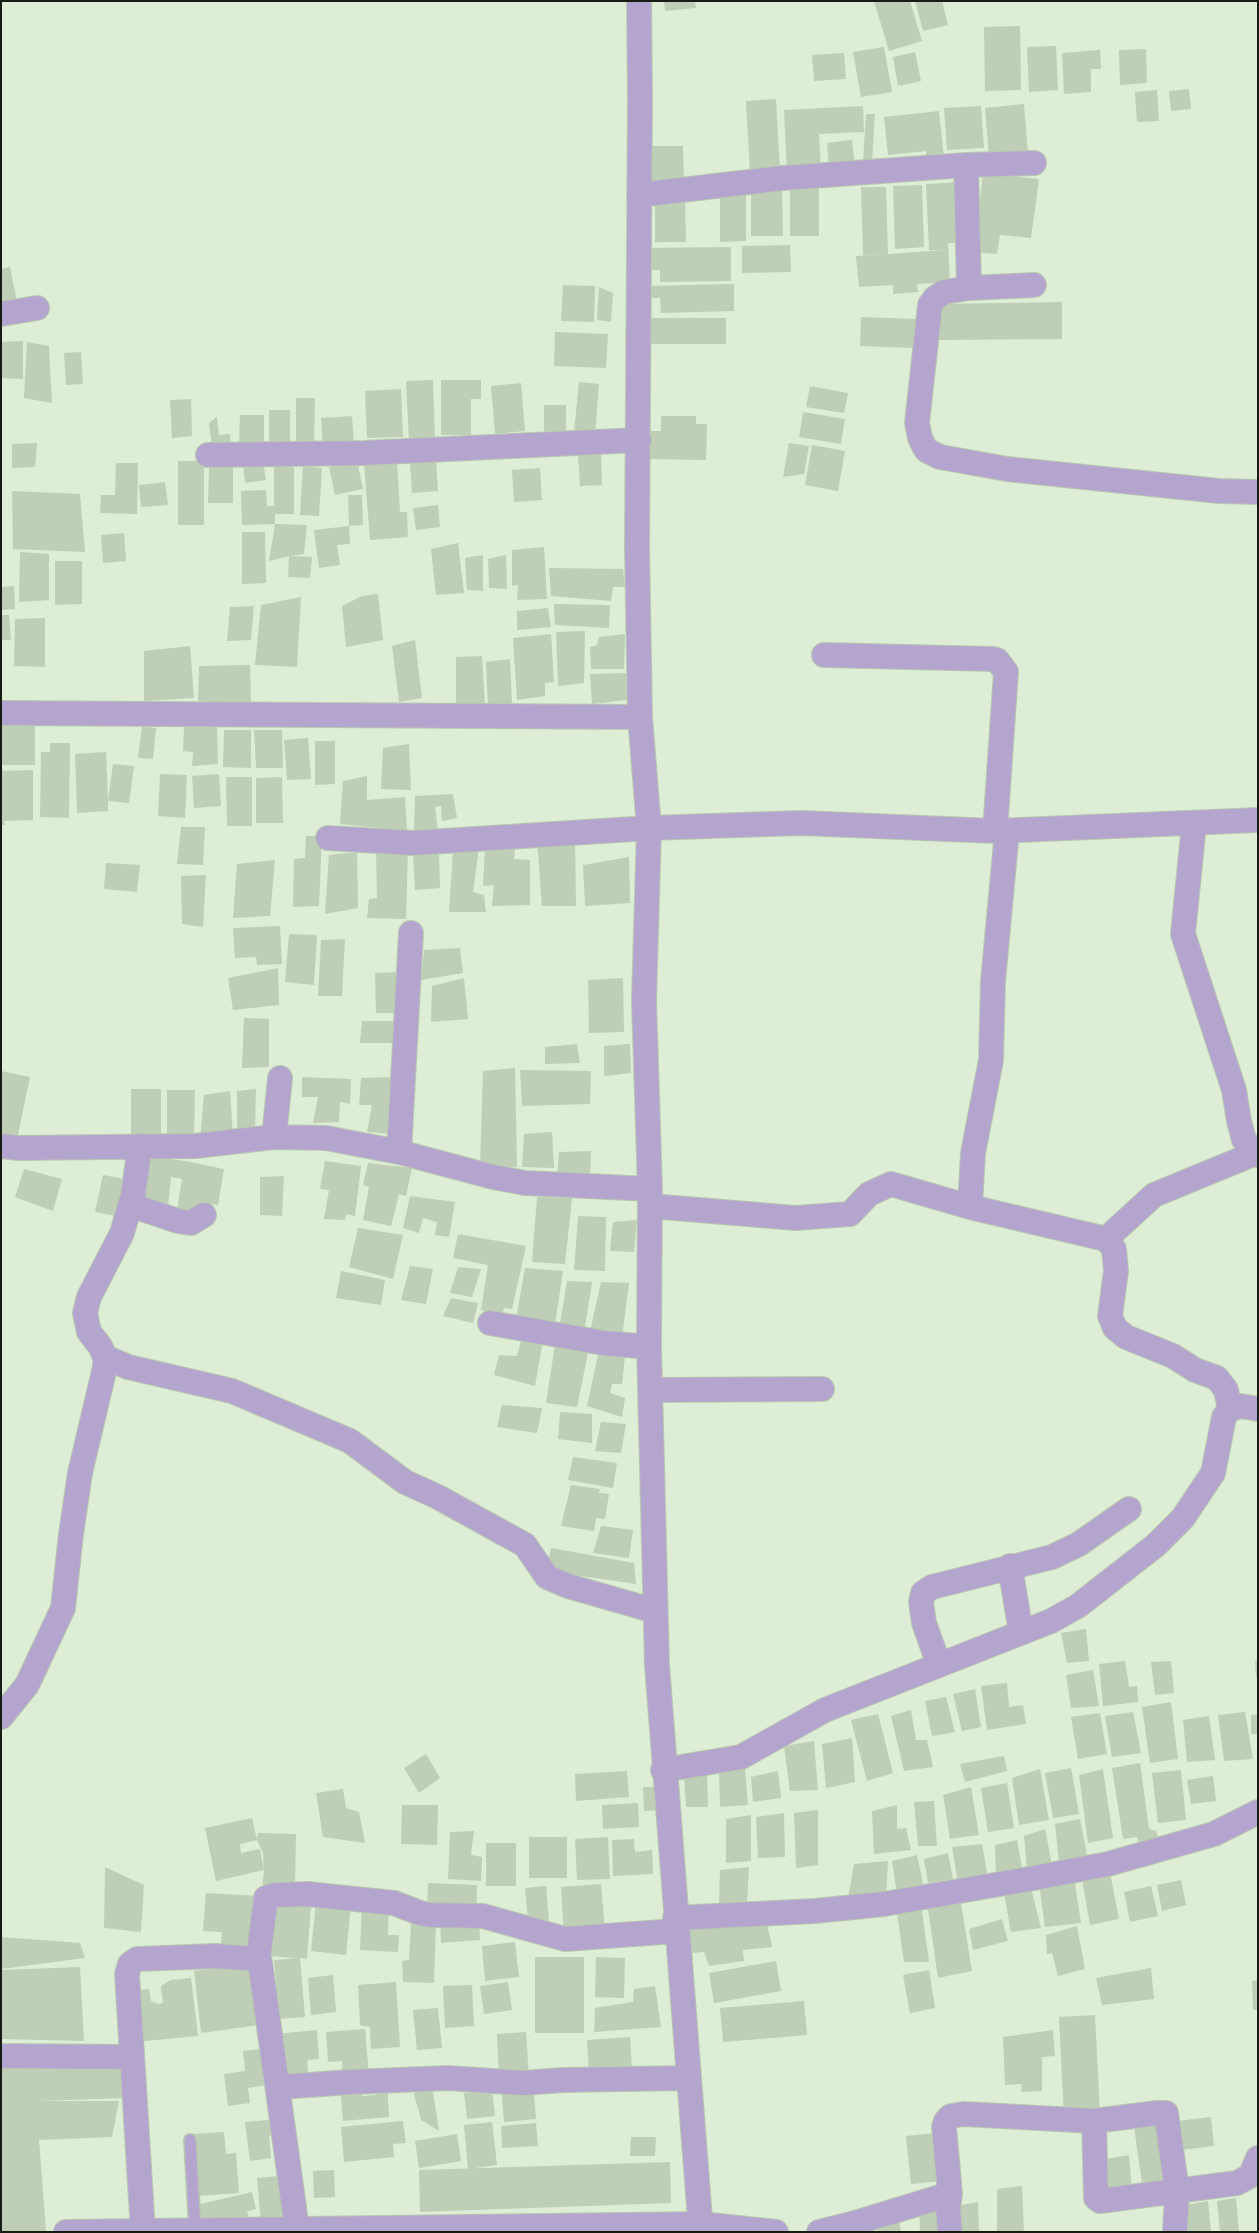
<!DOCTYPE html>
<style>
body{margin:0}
#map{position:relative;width:1259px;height:2233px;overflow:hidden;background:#deedd5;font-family:Signika,sans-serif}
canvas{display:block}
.frame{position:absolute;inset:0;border:2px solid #181d14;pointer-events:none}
</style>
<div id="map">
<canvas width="1259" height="2233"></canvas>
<div class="frame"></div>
</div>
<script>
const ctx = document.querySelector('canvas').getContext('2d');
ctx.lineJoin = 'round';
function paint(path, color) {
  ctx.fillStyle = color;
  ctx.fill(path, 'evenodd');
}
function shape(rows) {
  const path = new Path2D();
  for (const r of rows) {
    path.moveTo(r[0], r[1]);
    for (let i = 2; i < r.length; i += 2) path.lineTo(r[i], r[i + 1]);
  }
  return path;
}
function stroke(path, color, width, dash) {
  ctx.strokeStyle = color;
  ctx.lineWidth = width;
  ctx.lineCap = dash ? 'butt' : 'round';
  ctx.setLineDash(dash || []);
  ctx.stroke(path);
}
const building = shape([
 [664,1,695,1,696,8,665,11],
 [874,1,910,1,922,41,889,51],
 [915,1,942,1,948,25,923,31],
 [1020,26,1021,90,985,91,984,27],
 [1056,46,1058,90,1029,92,1027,47],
 [884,47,892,92,861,97,853,52],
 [1146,49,1147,83,1120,85,1119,50],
 [1100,50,1101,69,1091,69,1091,92,1064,94,1062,53],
 [915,52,921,81,898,86,893,57],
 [844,53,846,79,814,81,812,55],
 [1189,89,1191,109,1171,111,1169,91],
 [1157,90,1159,121,1137,122,1135,92],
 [776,99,780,170,750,172,746,101],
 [1024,104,1028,153,989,157,985,108],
 [863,106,864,132,819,134,821,172,787,174,784,110],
 [981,106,984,148,947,150,944,108],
 [939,111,944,158,926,160,926,151,888,155,884,117],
 [866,114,875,114,872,163,863,162],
 [852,140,855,167,829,169,827,143],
 [652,146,683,146,684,184,652,184],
 [983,173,1039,179,1031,238,1000,235,997,254,974,252],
 [958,182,960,243,948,243,950,282,917,284,918,292,893,294,893,285,859,287,856,256,882,254,863,255,861,187,886,187,888,254,944,250,929,250,926,184],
 [922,185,924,247,895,249,893,186],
 [790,187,819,187,819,236,790,236],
 [782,188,783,236,751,236,751,189],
 [720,190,746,190,746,241,720,242],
 [655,198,685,198,686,242,655,242],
 [790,245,791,272,742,273,742,246],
 [731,247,731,281,660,282,660,270,646,270,646,248],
 [10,267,18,306,1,308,1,269],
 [734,284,734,311,661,313,660,298,648,298,647,286],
 [563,285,595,286,594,322,561,321],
 [599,287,613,293,611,322,597,320],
 [1062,302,1062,339,938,340,938,304],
 [861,317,917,319,915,348,860,346],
 [644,318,726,318,726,344,644,344],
 [555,332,608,334,606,368,554,366],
 [23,341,23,379,1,378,1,342],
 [27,342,49,346,52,403,24,398],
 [81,352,83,384,66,385,64,353],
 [433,380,435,440,409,441,406,381],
 [441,380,481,380,481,399,471,399,471,435,441,435],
 [579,382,599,384,595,434,574,432],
 [521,383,525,431,495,434,491,386],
 [810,386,848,393,844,413,806,407],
 [401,389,403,437,367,438,365,391],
 [296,398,315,398,314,445,296,445],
 [191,399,192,436,172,438,170,400],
 [544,405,566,405,566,431,544,431],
 [269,410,290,410,290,444,269,444],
 [803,412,845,419,841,444,799,437],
 [240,415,264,415,264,447,239,446],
 [352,416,354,445,323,447,321,418],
 [661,416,696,416,696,424,707,424,706,460,647,459,647,431,661,431],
 [217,417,219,435,230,434,231,445,212,447,209,423],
 [37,443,35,467,12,468,12,444],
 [789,443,809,446,804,474,783,477],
 [812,445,845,451,838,491,805,485],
 [601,447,602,485,580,486,578,454],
 [178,461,204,461,204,525,178,525],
 [357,461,363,489,335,495,329,467],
 [397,461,400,512,407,512,408,537,370,540,364,464],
 [436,461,438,491,412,493,410,463],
 [263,462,266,480,245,483,243,465],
 [116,463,138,463,137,514,100,513,101,495,115,495],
 [274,463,294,463,294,514,275,514,275,524,307,525,304,554,289,556,312,557,310,578,288,577,289,556,269,561,275,524,242,525,241,491,266,490,267,506,274,506],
 [209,466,233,467,233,503,208,503],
 [303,466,322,468,319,516,300,515],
 [540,468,542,500,514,502,512,470],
 [165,482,168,505,141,507,139,485],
 [12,491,80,494,85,552,13,549],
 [348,495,362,495,363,525,349,526],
 [438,505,440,527,416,530,413,508],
 [349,526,350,544,337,545,340,565,319,568,314,530],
 [242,532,265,532,266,583,242,584],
 [124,533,126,561,103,563,101,535],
 [458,543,464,593,436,595,431,549],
 [544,547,547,599,517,600,518,585,512,586,512,550],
 [20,552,49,554,49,600,19,602],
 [483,555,483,591,467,590,465,558],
 [506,555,507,589,489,588,488,559],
 [55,561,82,561,82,604,55,605],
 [549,568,623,569,625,587,613,587,611,601,551,596],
 [14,586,15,609,1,610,1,587],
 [378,594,383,640,346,647,342,606,362,596],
 [301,597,297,667,255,665,261,605],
 [554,604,610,605,609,628,555,625],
 [254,606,251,640,227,641,230,607],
 [548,608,551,627,517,630,517,611],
 [1,615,9,615,11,640,1,640],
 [45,618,45,667,14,666,15,619],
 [585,631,584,683,558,686,556,632],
 [551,634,554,682,545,683,545,696,517,700,513,638],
 [625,634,624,669,591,669,590,647,597,645,599,637],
 [415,640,422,698,399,702,392,646],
 [190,646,194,698,144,701,144,651],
 [482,656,485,706,456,709,456,657],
 [510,659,512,705,488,707,486,662],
 [250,665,251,704,198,701,199,666],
 [626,673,627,700,592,704,590,674],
 [2,722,35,722,35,765,1,765],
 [142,726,156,728,153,759,138,758],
 [184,727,217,727,218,764,192,766,193,752,183,751],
 [224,730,251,730,251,768,223,767],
 [254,730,282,730,283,768,256,768],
 [308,738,311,779,287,780,284,740],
 [315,741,335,741,335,784,315,785],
 [50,743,70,743,69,818,40,817,41,752,50,752],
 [409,744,411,790,381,789,383,748],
 [106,752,108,801,113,764,134,766,129,803,108,801,108,811,77,813,75,754],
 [1,765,3,771,33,770,33,820,4,821,5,825,1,825],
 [160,774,187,775,185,818,158,816],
 [219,774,221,806,194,808,192,776],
 [367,776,367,800,405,797,407,831,340,824,343,781],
 [226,777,252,777,252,826,227,826],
 [282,777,283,823,256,823,256,778],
 [453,794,457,818,442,821,441,806,435,807,438,831,414,833,415,796],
 [181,827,205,827,203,865,177,864],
 [306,836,322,836,319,906,293,907,294,859,305,858],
 [575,836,576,906,542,906,537,841],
 [479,847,473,892,484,895,486,912,449,912,453,851],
 [515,847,514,859,530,860,530,905,492,906,494,885,483,886,485,849],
 [408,850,406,919,367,918,369,899,377,898,376,851],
 [439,850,440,888,415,890,413,853],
 [357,852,358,908,325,914,329,855],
 [629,857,630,903,585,906,583,865],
 [275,860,270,916,233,918,237,864],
 [106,863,140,865,137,892,104,889],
 [206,875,203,927,182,924,181,876],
 [280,926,282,964,257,965,256,957,235,958,233,928],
 [289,934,317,935,314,985,285,982],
 [345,939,342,996,318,996,321,940],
 [460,948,463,973,421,980,424,950],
 [278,968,279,1005,233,1010,228,978],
 [400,972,400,1013,376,1013,375,973],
 [464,978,468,1019,431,1022,432,986],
 [623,978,624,1032,589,1033,588,980],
 [244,1018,269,1019,269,1067,242,1068],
 [362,1021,395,1021,395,1043,360,1043],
 [577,1044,580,1063,545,1064,545,1047],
 [630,1044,631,1073,604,1076,604,1046],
 [515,1068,517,1167,480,1167,483,1071],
 [520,1070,591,1071,590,1104,522,1106],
 [1,1071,30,1077,16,1144,1,1141],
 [302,1077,351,1079,350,1104,340,1102,339,1122,313,1123,318,1097,302,1097],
 [397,1077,393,1134,367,1132,372,1105,359,1105,361,1078],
 [131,1089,161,1089,161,1141,131,1141],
 [256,1089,255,1130,237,1135,237,1091],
 [167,1090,195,1090,194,1137,167,1137],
 [230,1091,233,1136,200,1141,204,1095],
 [552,1132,554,1168,522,1167,524,1134],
 [591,1151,590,1177,557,1179,559,1152],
 [145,1156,185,1161,224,1169,218,1205,212,1204,209,1226,192,1224,174,1229,182,1179,171,1177,168,1208,140,1205],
 [325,1161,361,1166,355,1216,346,1214,345,1220,324,1219,329,1190,320,1189],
 [368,1163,412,1168,406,1196,399,1194,391,1226,363,1220,369,1187,363,1185],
 [24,1169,62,1179,53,1211,15,1197],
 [103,1175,130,1180,122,1217,95,1212],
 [284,1176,282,1216,260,1215,260,1177],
 [410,1196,455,1202,449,1237,435,1235,437,1222,423,1218,419,1233,403,1228],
 [537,1197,572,1198,565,1264,532,1262],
 [578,1216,606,1217,605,1271,574,1270],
 [637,1220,634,1252,610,1251,613,1222],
 [358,1228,403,1235,393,1279,349,1267],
 [458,1234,526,1246,512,1309,504,1308,502,1316,481,1310,488,1265,453,1258],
 [410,1266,433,1269,426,1304,401,1300],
 [458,1267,481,1269,472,1297,450,1293],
 [525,1268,563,1271,555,1325,516,1319],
 [341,1271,385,1280,381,1305,336,1298],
 [567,1281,592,1282,585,1327,560,1324],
 [601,1282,629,1283,622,1338,590,1332],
 [451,1298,478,1303,473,1323,443,1316],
 [523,1333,544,1335,535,1386,494,1375,499,1355,517,1356],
 [556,1338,590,1343,577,1407,546,1403],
 [600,1346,626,1347,622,1384,612,1384,610,1393,625,1398,622,1417,587,1406],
 [502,1405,542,1408,537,1433,497,1427],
 [560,1412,592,1414,592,1443,558,1439],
 [601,1422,626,1424,621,1453,595,1451],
 [573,1457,617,1463,613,1488,568,1480],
 [571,1485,600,1489,599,1493,609,1494,605,1519,596,1518,594,1531,561,1526],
 [601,1526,633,1530,629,1558,593,1553],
 [551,1548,634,1563,636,1584,546,1571],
 [1086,1629,1089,1661,1067,1663,1061,1633],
 [1125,1661,1129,1687,1137,1686,1138,1702,1103,1706,1099,1664],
 [1171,1661,1174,1693,1155,1695,1151,1662],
 [1255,1661,1258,1661,1258,1677,1256,1677],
 [1093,1670,1099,1706,1071,1708,1066,1675],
 [1007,1683,1009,1707,1023,1705,1026,1724,987,1730,981,1686],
 [975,1689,981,1727,962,1731,953,1694],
 [946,1697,955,1732,932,1736,925,1701],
 [1171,1702,1178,1759,1150,1763,1142,1707],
 [911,1710,916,1740,927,1740,933,1767,904,1771,891,1716],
 [1133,1712,1141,1753,1112,1757,1105,1716],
 [1245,1712,1253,1759,1224,1761,1218,1715],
 [1100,1713,1107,1754,1078,1759,1071,1717],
 [878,1714,893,1773,867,1781,851,1720],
 [1258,1714,1258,1734,1251,1734,1251,1715],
 [1209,1716,1215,1760,1187,1762,1183,1720],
 [852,1738,855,1782,826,1788,822,1744],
 [814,1741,818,1790,790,1791,784,1746],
 [426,1754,440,1778,419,1793,404,1768],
 [1004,1756,1007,1771,965,1782,960,1764],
 [1140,1763,1149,1829,1156,1831,1160,1844,1140,1847,1137,1837,1123,1839,1112,1768],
 [745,1768,748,1805,720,1807,719,1772],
 [1071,1768,1079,1814,1053,1818,1045,1773],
 [1040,1769,1049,1820,1019,1825,1012,1778],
 [1103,1769,1113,1838,1088,1843,1079,1775],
 [707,1770,708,1807,686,1807,684,1773],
 [1181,1770,1186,1820,1158,1823,1152,1773],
 [627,1771,629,1797,576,1801,575,1774],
 [778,1771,781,1798,753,1802,751,1777],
 [1213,1776,1216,1801,1191,1804,1187,1780],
 [1007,1783,1014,1828,988,1832,981,1788],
 [643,1787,660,1787,660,1810,644,1811],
 [971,1787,979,1835,950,1839,943,1795],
 [343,1789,346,1808,359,1812,365,1843,323,1837,316,1793],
 [934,1801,937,1846,918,1846,914,1802],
 [638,1803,639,1827,603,1829,602,1805],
 [402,1805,438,1805,437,1845,401,1844],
 [897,1805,897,1829,906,1828,911,1850,874,1854,872,1811],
 [818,1810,818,1865,796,1868,794,1813],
 [784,1813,785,1857,758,1858,756,1817],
 [751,1815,751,1861,726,1863,726,1819],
 [252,1818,257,1840,240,1844,241,1853,260,1849,264,1870,263,1853,257,1840,258,1833,296,1834,295,1890,262,1889,264,1870,216,1881,205,1828],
 [1080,1819,1087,1855,1059,1863,1055,1824],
 [1045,1829,1052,1865,1027,1870,1024,1836],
 [474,1831,471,1855,482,1857,481,1881,448,1879,450,1832],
 [529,1837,567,1837,567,1878,529,1878],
 [608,1837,610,1879,577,1880,575,1839],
 [634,1839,635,1852,652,1850,653,1874,613,1876,612,1840],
 [1017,1840,1023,1873,996,1877,995,1845],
 [486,1843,516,1843,516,1886,486,1886],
 [982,1844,988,1878,958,1883,952,1847],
 [948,1853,953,1879,928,1883,924,1859],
 [917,1855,924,1888,897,1893,892,1861],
 [888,1861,886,1897,848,1898,854,1864],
 [105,1867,144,1885,141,1932,104,1928],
 [749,1867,747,1903,719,1903,720,1870],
 [1109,1867,1119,1919,1090,1925,1081,1874],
 [1074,1877,1081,1923,1045,1927,1039,1883],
 [1181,1880,1186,1905,1162,1911,1157,1885],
 [428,1883,477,1885,476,1914,427,1912],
 [601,1884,605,1930,564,1934,561,1887],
 [1030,1884,1041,1928,1011,1932,1003,1888],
 [546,1886,549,1922,528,1923,525,1888],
 [1151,1886,1158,1916,1130,1922,1124,1892],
 [206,1893,259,1896,255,1950,221,1948,222,1932,203,1931],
 [960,1897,972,1971,938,1978,927,1902],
 [270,1902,311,1905,307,1959,300,1958,305,2017,279,2019,267,1981,276,1980,274,1960,296,1958,266,1956],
 [316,1902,351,1906,346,1955,311,1951],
 [362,1903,389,1905,388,1935,399,1935,398,1952,360,1950],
 [921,1905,929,1962,904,1962,896,1907],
 [479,1918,480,1940,441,1943,440,1921],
 [436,1919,434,1983,403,1982,402,1961,409,1960,411,1922],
 [766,1919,772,1947,743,1950,744,1961,709,1966,704,1952,692,1953,687,1928],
 [1002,1919,1008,1941,973,1950,969,1929],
 [1077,1926,1085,1969,1058,1976,1052,1953,1047,1954,1046,1935],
 [1,1937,80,1943,85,1958,1,1969],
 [515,1942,519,1977,485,1981,482,1946],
 [535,1957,584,1957,584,2033,535,2033],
 [596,1957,625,1958,624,1998,595,1997],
 [776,1961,781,1991,714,2003,709,1973],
 [259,1963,266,2024,201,2033,194,1971],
 [80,1967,84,2041,1,2039,1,1970],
 [1151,1968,1154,1999,1102,2005,1096,1978],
 [929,1970,935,2008,910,2013,903,1975],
 [333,1975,336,2012,311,2015,308,1978],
 [191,1978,198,2036,135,2042,130,1991,149,1989,151,2001,158,2004,163,2003,161,1986,171,1980],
 [1258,1980,1258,2010,1253,2010,1252,1981],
 [396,1982,400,2047,371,2049,370,2027,360,2025,358,1985],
 [508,1982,512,2010,484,2014,480,1986],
 [472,1985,474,2026,445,2028,443,1986],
 [655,1986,661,2027,594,2032,595,2008,633,2002,634,1989],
 [804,2001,807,2035,723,2042,720,2008],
 [438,2008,442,2048,417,2050,413,2010],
 [1095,2015,1100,2115,1064,2117,1059,2017],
 [365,2029,369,2076,343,2078,342,2061,328,2062,326,2032],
 [317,2030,319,2059,307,2060,309,2080,279,2083,275,2034],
 [1053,2030,1055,2056,1042,2057,1042,2091,1021,2092,1022,2084,1005,2085,1003,2037],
 [526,2032,529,2077,499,2079,497,2034],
 [630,2037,632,2071,589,2074,587,2040],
 [268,2048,273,2084,248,2088,250,2103,228,2106,224,2074,245,2071,243,2051],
 [1,2059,130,2061,130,2098,37,2101,119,2101,112,2137,39,2140,46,2231,1,2231],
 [370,2083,362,2096,376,2095,375,2084,387,2083,389,2117,343,2121,340,2086],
 [533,2084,536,2119,504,2122,501,2087],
 [432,2085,439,2131,421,2120,414,2094,423,2087],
 [492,2090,495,2116,467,2119,464,2093],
 [1211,2117,1214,2146,1173,2151,1169,2122],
 [278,2119,280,2135,269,2136,271,2158,250,2161,245,2122],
 [403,2121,406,2143,393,2144,394,2157,344,2162,341,2127],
 [492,2122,497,2165,468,2169,464,2125],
 [536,2123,538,2146,502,2148,501,2126],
 [1165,2123,1173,2186,1143,2190,1134,2127],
 [224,2132,226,2154,236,2153,239,2193,197,2196,193,2134],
 [936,2133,941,2181,911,2184,906,2136],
 [457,2134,461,2161,419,2168,415,2141],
 [631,2137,656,2137,655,2156,630,2156],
 [1129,2155,1132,2191,1099,2196,1099,2160],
 [670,2162,671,2203,420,2212,419,2170],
 [334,2170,335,2197,314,2198,313,2171],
 [290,2175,294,2220,261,2223,257,2178],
 [1022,2186,1024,2232,997,2232,997,2189],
 [252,2192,256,2209,247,2211,249,2218,201,2229,196,2205],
 [1236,2198,1239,2232,1220,2232,1217,2201],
 [1208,2201,1211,2232,1189,2232,1185,2205],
 [943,2202,946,2232,920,2232,919,2204],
 [978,2202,979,2232,954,2232,950,2207],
 [899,2219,901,2232,878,2232,877,2221]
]);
const lane = shape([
 [190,2140,195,2230]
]);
const street = shape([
 [639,1,640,98,637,547,640,717,649,828,644,1001,650,1189,649,1347,657,1665,701,2232],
 [966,165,969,288,1034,285],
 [639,195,783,178,966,165,1034,163],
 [969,288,944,292,935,298,930,305,917,423,920,438,926,450,940,457,1007,469,1219,491,1258,492],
 [1,314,37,308],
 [208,455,364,453,639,440],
 [824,655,993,659,997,660,1006,672,995,831],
 [1,713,640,717],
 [1194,824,1183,934,1234,1090,1239,1121,1244,1140,1258,1155],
 [328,838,413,843,649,828,801,823,995,831,1258,820],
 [274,1137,280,1078],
 [1,1146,18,1148,195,1146,274,1137,326,1138,399,1152,493,1177,525,1183,650,1189],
 [399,1152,411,933],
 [130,1205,178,1221,191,1223,204,1215],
 [650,1206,796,1218,850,1214,869,1194,891,1184,970,1207,1106,1239,1114,1249,1116,1271,1110,1316,1115,1328,1126,1337,1173,1356,1195,1370,1217,1378,1226,1390,1230,1409],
 [970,1207,973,1153,991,1060,993,981,1007,831],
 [1106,1239,1154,1195,1256,1153],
 [490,1323,604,1343,649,1347],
 [105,1357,128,1367,232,1391,350,1441,405,1482,436,1496,525,1545,547,1577,568,1586,655,1611],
 [650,1390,822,1389],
 [1010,1566,1021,1633],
 [939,1665,924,1623,921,1602,923,1593,932,1587,1052,1557,1079,1544,1129,1509],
 [1,1717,27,1685,63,1608,71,1534,80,1473,105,1367,105,1357,100,1346,89,1332,85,1313,89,1297,122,1233,133,1195,140,1146],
 [663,1770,741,1757,825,1710,1051,1621,1078,1606,1156,1545,1183,1518,1213,1473,1224,1417,1230,1409,1241,1406,1258,1409],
 [675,1918,815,1911,884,1904,1029,1879,1108,1864,1214,1834,1258,1812],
 [258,1959,266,1898,275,1895,307,1894,394,1903,420,1913,430,1915,483,1916,565,1939,676,1931],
 [1,2056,132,2057],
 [279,2087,351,2082,448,2078,523,2083,563,2080,688,2078],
 [1094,2121,1096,2198,1100,2201,1237,2183,1250,2176,1258,2158],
 [66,2232,700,2224,776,2232],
 [143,2232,127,1974,130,1964,137,1959,215,1956,258,1959,260,1962,297,2229],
 [819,2232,855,2223,950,2194],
 [950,2232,948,2208,950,2194,944,2127,946,2121,951,2116,964,2114,1094,2121,1157,2113,1166,2113,1177,2191,1175,2232]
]);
paint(building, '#bfceb6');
stroke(lane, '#bac8b2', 14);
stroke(street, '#bac8b2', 26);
stroke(lane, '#b4a5cf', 11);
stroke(street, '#b4a5cf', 24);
</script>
